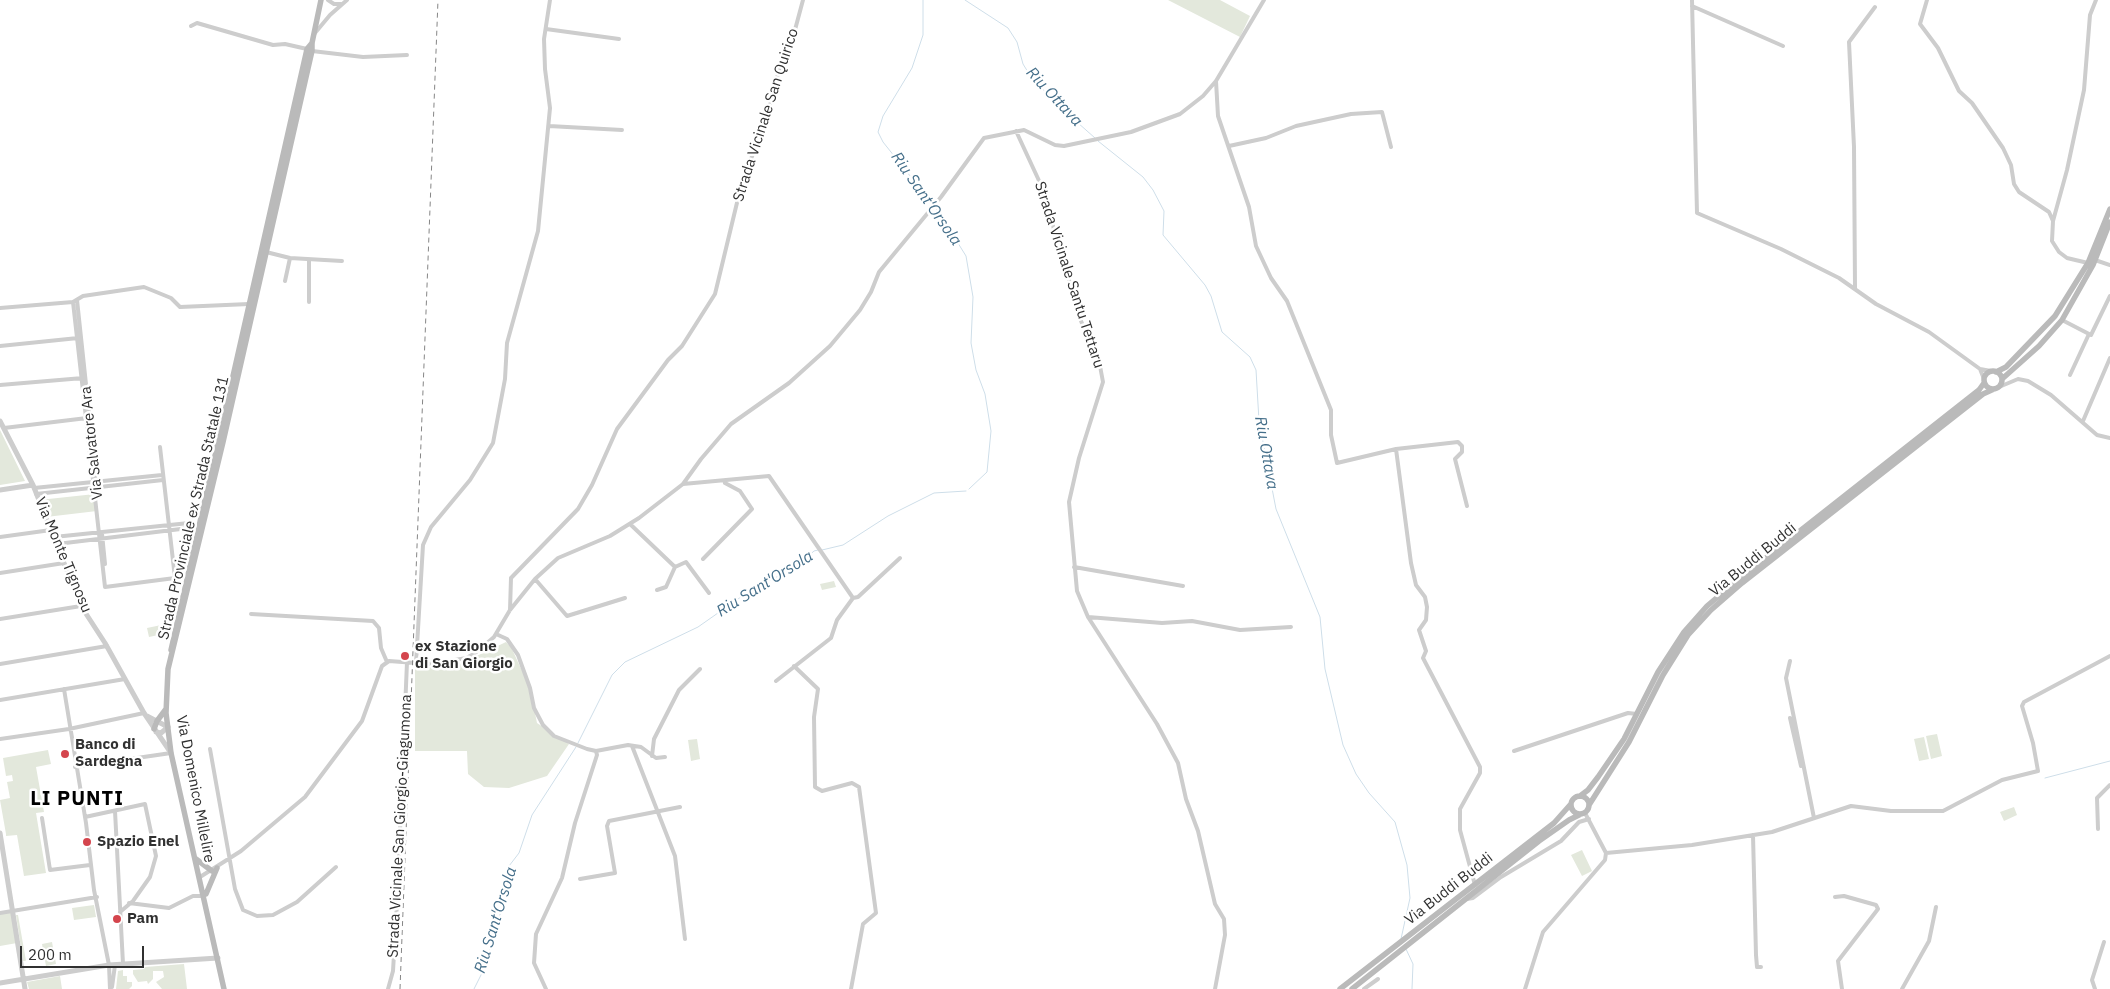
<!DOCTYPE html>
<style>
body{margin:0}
#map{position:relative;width:2110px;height:989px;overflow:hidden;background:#fff;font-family:"IBM Plex Sans",sans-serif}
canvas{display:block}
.scale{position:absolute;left:20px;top:946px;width:124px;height:22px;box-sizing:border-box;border:2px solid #303030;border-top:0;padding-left:6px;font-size:15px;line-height:18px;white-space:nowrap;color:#303030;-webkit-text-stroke:4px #fff;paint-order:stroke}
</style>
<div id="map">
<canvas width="2110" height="989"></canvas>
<div class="scale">200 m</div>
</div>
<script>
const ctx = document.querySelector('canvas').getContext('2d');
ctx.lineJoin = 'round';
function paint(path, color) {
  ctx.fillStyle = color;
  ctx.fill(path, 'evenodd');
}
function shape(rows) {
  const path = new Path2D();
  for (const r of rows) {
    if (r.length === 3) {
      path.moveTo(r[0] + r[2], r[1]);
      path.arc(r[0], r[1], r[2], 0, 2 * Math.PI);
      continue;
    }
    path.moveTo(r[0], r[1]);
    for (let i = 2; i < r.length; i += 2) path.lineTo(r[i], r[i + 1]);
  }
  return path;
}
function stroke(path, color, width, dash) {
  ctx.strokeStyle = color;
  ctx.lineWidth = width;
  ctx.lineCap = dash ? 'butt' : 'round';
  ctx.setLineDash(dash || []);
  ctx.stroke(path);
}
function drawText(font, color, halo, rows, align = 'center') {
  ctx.font = font + ' "IBM Plex Sans",sans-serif';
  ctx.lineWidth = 5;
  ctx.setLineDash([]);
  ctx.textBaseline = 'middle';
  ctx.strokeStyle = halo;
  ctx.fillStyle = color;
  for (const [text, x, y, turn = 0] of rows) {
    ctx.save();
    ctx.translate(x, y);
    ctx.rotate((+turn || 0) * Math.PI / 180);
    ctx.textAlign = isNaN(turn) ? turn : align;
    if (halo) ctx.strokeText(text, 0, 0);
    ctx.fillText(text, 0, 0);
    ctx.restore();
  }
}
const green = shape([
 [1168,0,1220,0,1250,16,1240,37],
 [0,430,2,434,25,481,0,485],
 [95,494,97,511,46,517,39,500],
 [834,581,836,587,822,590,820,584],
 [166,624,168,633,149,637,147,628],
 [506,642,511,647,530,688,537,723,569,744,547,776,509,788,484,787,468,774,467,751,415,751,415,669,460,664],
 [1937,734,1942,756,1931,759,1926,736],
 [1924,737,1929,759,1919,761,1914,739],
 [697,739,700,759,691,761,688,740],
 [48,750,51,764,36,767,44,812,36,813,46,873,24,876,17,835,6,836,6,834,0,800,10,798,7,782,13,781,12,775,6,776,3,758],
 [2014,807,2017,815,2004,821,2000,812],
 [1582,850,1592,871,1582,876,1571,855],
 [94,905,96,917,74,920,72,908],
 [12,911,17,943,0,946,0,913],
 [16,915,18,915,26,961,23,961],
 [52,942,56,964,46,966,42,944],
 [184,964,187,989,162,989,156,982,164,977,163,971,153,971,153,979,148,984,147,981,138,982,133,974,133,970,144,969,145,967],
 [123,970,123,976,127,976,127,982,132,982,132,986,129,989,116,989,118,971],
 [60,976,62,989,29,989,27,982]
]);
const stream = shape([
 [923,0,923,35,912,68,883,116,878,132,883,142,938,211,966,256,973,297,971,343,976,370,985,394,991,431,987,472,969,489],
 [965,0,1008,28,1017,42,1023,64,1031,77,1060,107,1095,138],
 [1098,141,1143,177,1153,190,1164,211,1163,235,1205,285,1211,296,1222,332,1250,357,1256,370,1259,421,1276,509,1320,617,1325,669,1343,745,1356,774,1369,793,1395,822,1407,865,1410,898,1401,939],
 [822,550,843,545,888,516,934,493,966,491],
 [578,743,612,675,625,662,698,627,755,587,794,569,814,551,818,550],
 [2045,778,2110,761],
 [1406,949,1413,964,1412,989],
 [474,989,483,971,505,898,509,866,519,853,532,815,576,747]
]);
const minor = shape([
 [328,0,334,4,341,4],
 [1692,0,1697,213,1781,249,1839,278,1876,304,1929,332,1980,369,1991,371],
 [1927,0,1920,24,1938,48,1959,91,1972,103,2003,148,2011,165,2014,184,2019,192,2049,212,2053,221,2052,241,2059,252,2067,258,2088,263],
 [1692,6,1783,46],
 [191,26,197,23,273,45,285,44,307,49],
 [546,29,619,39],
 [315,33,330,15,347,0],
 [312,51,363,57,407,55],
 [1216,81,1218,116,1249,207,1256,246,1271,278,1287,301,1331,410,1331,435,1337,463,1396,449,1458,442,1462,446,1462,452,1455,459,1467,506],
 [549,126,622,130],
 [1016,131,1041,185,1081,321,1100,366,1103,382,1079,458,1069,502,1077,591,1088,617,1157,724,1178,763,1186,799,1198,831,1215,904,1224,919,1225,935,1215,989],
 [1229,146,1266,138,1296,126,1351,114,1382,112,1391,147],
 [2053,221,2067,170,2084,90,2090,15,2096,0],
 [266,252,290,258,342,261],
 [2095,260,2110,265],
 [285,281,290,258],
 [1855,288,1854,147,1849,42,1875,7],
 [77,300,98,497],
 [73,302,105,587,175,578,160,447],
 [309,302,309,260],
 [0,308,73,302,83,296,144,287,171,298,180,307,249,304],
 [2062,320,2091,335,2110,296],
 [0,346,78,338],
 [1980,369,1984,379],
 [2070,375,2089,334],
 [0,385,83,378],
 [1999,387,2018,379,2028,381,2051,395,2097,435,2110,438],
 [2083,421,2110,358],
 [4,428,87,418],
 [1396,449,1411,563,1416,585,1425,597,1427,607,1426,620,1419,630,1426,651,1423,658,1480,767,1480,773,1460,809,1460,830,1475,885],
 [683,484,769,476,853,598,837,620,831,638,776,681],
 [34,488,162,475],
 [36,494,163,480],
 [630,524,675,567,686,562,709,593],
 [102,534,105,564],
 [0,537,51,530],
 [54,537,189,523],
 [57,544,189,528],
 [703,559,752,509,740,491,725,483],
 [1074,567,1183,586],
 [0,573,64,563],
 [535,579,567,616,625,598],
 [657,590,666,587,675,567],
 [853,598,858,597,900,558],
 [510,610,511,578,578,509,592,485,617,429,668,360,682,346,715,294,742,182,765,123,781,63,792,41,803,0],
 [251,614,373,621,379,628,381,648,387,662],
 [1088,617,1162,623,1192,621,1240,630,1291,627],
 [0,619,81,606],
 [496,634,507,639,518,655,530,688,534,708,543,725,554,736,587,749,596,751,628,745,641,747,656,758,665,757],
 [1790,661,1786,678,1814,818],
 [416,663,423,545,431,527,470,480,493,443,505,379,507,343,538,231,550,108,545,69,544,39,550,0],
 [0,664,107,646],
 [794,666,818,689,814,717,815,787,822,791,852,783,859,787,876,913,863,924,851,989],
 [64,689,86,823,94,890,109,965,110,989],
 [0,700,125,679],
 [1790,718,1801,766],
 [0,739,69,729,144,713],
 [632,746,675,856,685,939],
 [210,749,235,889,243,910,257,916,273,915,297,902,336,867],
 [1514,751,1628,713,1637,714],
 [652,756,654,739,679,690,700,669],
 [75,767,171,753],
 [115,811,123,964],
 [85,817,145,804,156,856,150,877,133,901,120,912],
 [42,818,50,870,90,865],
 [2098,829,2097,798,2110,785],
 [1753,835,1756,955,1757,967,1761,967],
 [1606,853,1692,845,1772,832,1851,806,1891,811,1943,811,2002,780,2038,771,2033,743,2022,706,2024,702,2110,656],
 [200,877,241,851,305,797,362,721,382,666,389,661,429,664,467,658,479,650,494,637,510,610,535,579,558,558,610,536,639,518,683,484,701,459,731,424,789,383,830,346,860,310,871,292,879,272,941,197,984,138,1024,130,1055,145,1064,146,1131,132,1180,114,1203,96,1216,81,1264,0],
 [580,879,615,873,607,826,609,821,680,807],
 [1835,897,1844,896,1876,905,1878,909,1838,961,1842,989],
 [1467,899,1473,898,1501,877,1561,841,1579,822,1589,819],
 [129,903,169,908,193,896,203,896],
 [0,913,97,897],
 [112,987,115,965],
 [388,989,393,971,397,903,407,662],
 [546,989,534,963,536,934,562,878,575,823,597,755,596,751],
 [1364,989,1378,979],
 [1525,989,1543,932,1605,860,1606,853,1585,813],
 [1902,989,1929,941,1936,907],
 [2095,989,2092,980,2104,942]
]);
const tertiary = shape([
 [0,421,33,485,81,606,105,643,144,713,171,753],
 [0,490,33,485],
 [147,716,168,727,161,733,156,732],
 [0,833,25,989],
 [0,983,109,965,218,958]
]);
const secondary = shape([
 [1993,380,9],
 [1996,372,2006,367,2055,316,2088,263,2110,209],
 [2002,379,2039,346,2062,320,2093,265,2110,222],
 [171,650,307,49,312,43],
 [154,729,157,721,166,709],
 [1580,805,9],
 [1580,796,1588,790,1598,777,1624,739,1658,672,1684,632,1707,606,1739,579,1979,390,1984,383],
 [1589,805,1629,742,1663,675,1688,635,1711,610,1742,583,1983,394,1994,389],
 [196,859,212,871],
 [206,894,217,868],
 [224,989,171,753,166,713,168,669,223,442,312,51,312,43,321,0],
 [1340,989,1554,823,1570,805],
 [1352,989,1539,841,1569,820,1581,814]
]);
const rail = shape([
 [400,989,438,0]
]);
const markers = [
 [405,656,5,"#d4454d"],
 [65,754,5,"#d4454d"],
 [87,842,5,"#d4454d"],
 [117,919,5,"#d4454d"]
];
const streetNames = [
 ["Strada Vicinale San Quirico",766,115,-72],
 ["Strada Vicinale Santu Tettaru",1069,275,72],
 ["Via Salvatore Ara",92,443,-96],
 ["Strada Provinciale ex Strada Statale 131",194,508,-77],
 ["Via Monte Tignosu",63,555,67],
 ["Via Buddi Buddi",1753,560,-39],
 ["Via Domenico Millelire",195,789,79],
 ["Strada Vicinale San Giorgio-Giagumona",400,826,-87],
 ["Via Buddi Buddi",1449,889,-38]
];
const poiNames = [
 ["ex Stazione",415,647],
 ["di San Giorgio",415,664],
 ["Banco di",75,745],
 ["Sardegna",75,762],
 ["Spazio Enel",97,842],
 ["Pam",127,919]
];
const waterNames = [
 ["Riu Ottava",1054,97,47],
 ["Riu Sant'Orsola",926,199,55],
 ["Riu Ottava",1266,453,80],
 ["Riu Sant'Orsola",765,584,-32],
 ["Riu Sant'Orsola",496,920,-73]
];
const districtNames = [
 ["LI PUNTI",77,799]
];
paint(green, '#e3e8dc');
stroke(stream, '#cedee9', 1);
stroke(minor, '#cdcdcd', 4);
stroke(tertiary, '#cdcdcd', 5);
stroke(secondary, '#bababa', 5.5);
stroke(rail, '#858585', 1, [5, 4]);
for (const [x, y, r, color] of markers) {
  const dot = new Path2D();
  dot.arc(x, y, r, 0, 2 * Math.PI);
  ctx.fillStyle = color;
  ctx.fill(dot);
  stroke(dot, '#fff', 2);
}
drawText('15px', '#303030', '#fff', streetNames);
drawText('bold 15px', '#303030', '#fff', poiNames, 'left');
drawText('italic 16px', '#456f8a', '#fff', waterNames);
ctx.letterSpacing = '1px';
drawText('bold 20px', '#000', '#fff', districtNames);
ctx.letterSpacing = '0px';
</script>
